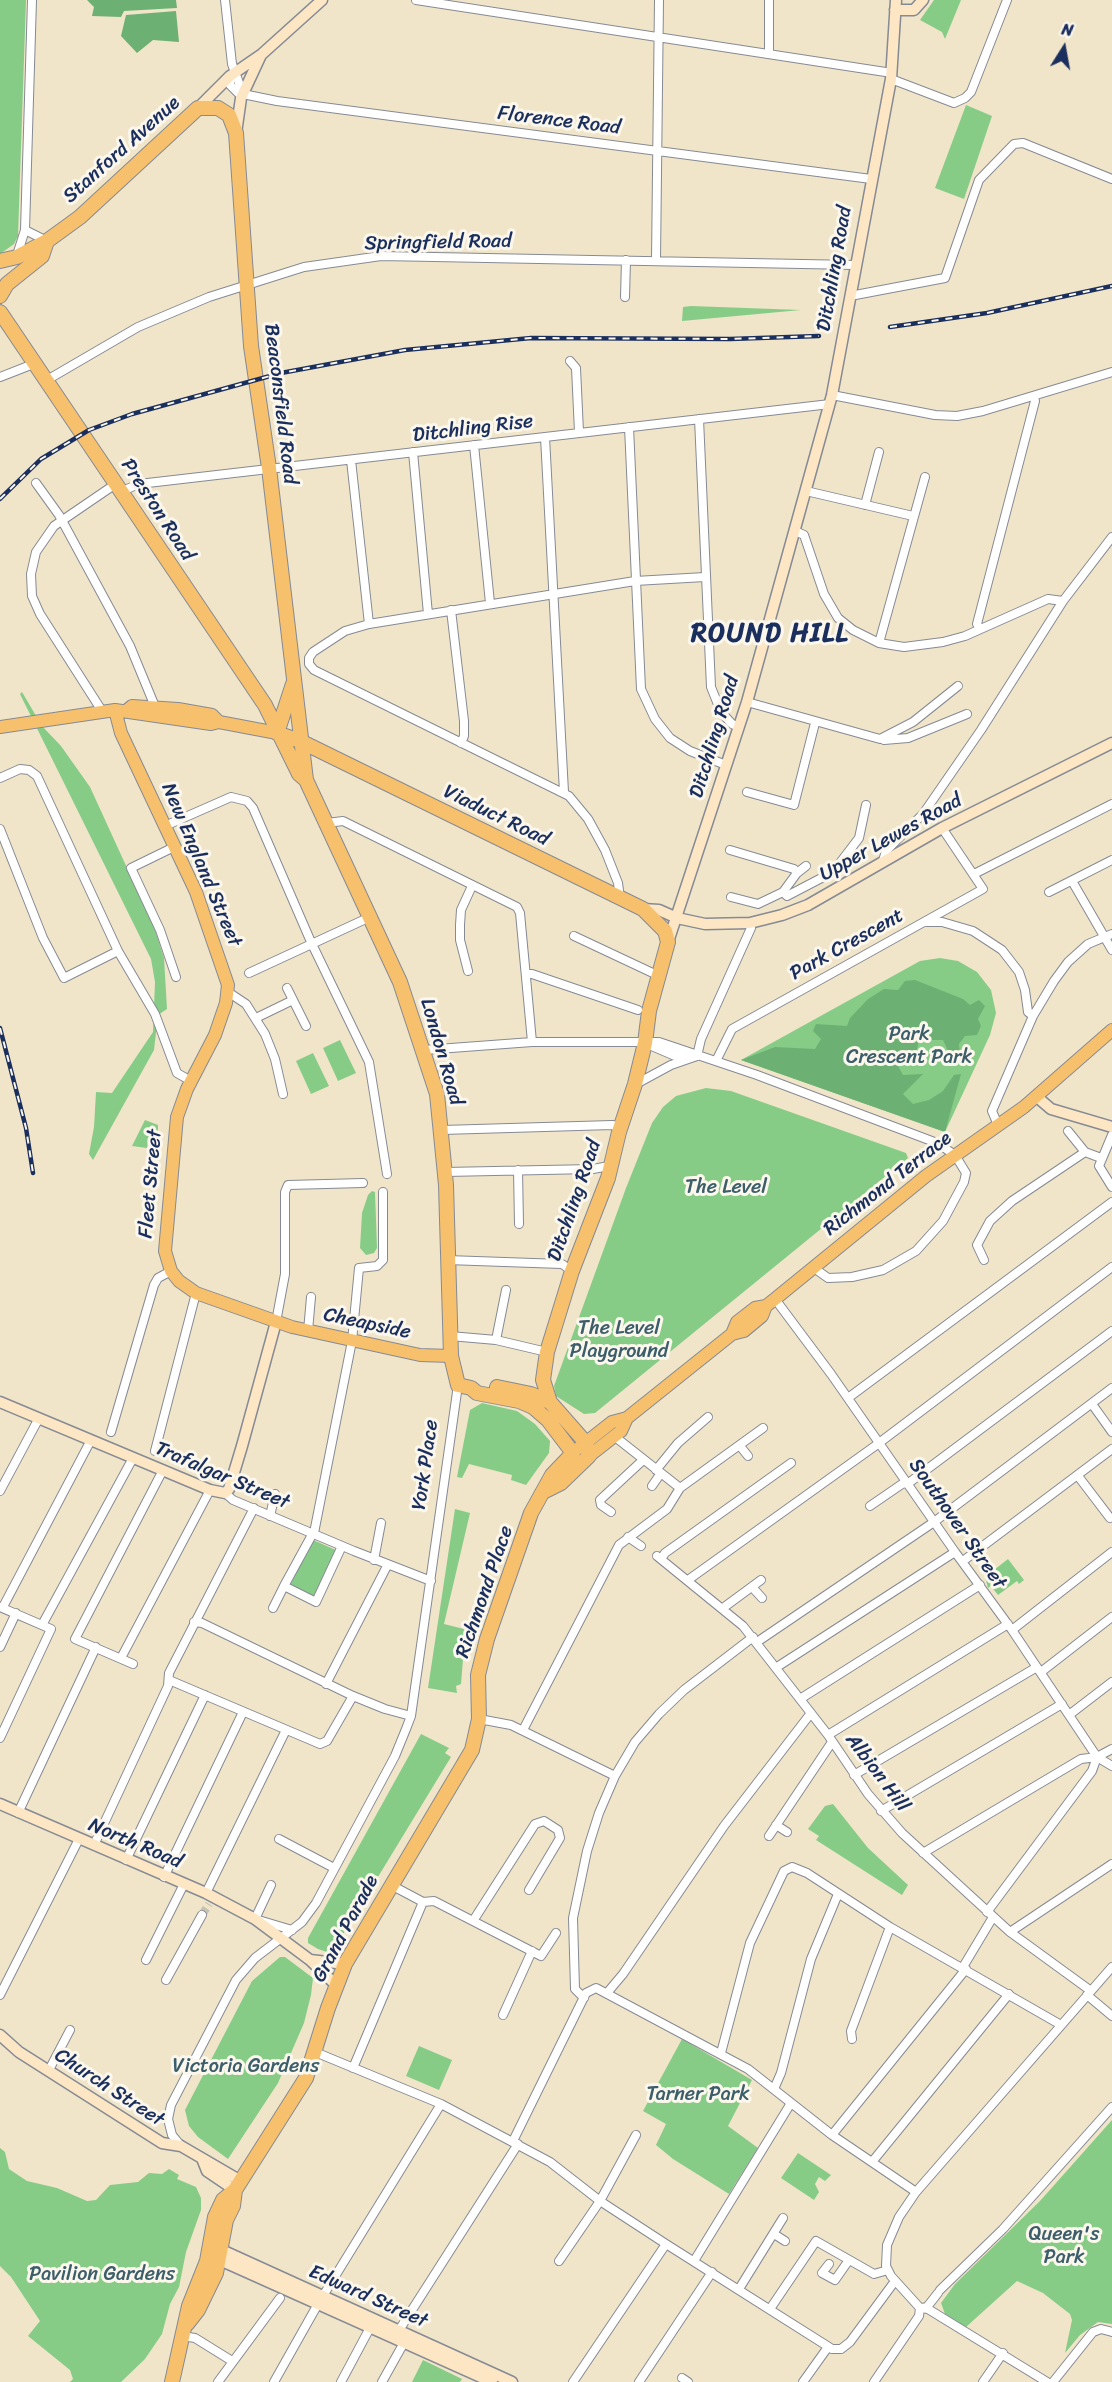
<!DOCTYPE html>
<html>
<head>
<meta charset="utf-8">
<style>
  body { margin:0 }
  #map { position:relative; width:1112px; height:2382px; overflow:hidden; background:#f0e5c9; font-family:Sriracha,sans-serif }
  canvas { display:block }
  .north { position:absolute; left:1034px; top:18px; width:60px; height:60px; -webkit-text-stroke:4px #fbf7ec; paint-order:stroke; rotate:11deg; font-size:16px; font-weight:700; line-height:24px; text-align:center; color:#1b2f5e }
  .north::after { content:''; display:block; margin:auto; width:21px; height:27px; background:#1b2f5e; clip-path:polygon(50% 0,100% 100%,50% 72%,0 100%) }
</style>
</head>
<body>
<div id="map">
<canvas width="1112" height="2382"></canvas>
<div class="north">N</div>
</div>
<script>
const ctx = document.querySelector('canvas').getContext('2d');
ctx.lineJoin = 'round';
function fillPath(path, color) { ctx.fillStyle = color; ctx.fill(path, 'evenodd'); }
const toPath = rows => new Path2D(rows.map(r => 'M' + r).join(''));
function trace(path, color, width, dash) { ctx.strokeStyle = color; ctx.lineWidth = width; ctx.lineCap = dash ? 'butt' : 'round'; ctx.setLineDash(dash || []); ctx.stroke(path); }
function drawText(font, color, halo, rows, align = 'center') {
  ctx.font = font + ' Sriracha,sans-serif'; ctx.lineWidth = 6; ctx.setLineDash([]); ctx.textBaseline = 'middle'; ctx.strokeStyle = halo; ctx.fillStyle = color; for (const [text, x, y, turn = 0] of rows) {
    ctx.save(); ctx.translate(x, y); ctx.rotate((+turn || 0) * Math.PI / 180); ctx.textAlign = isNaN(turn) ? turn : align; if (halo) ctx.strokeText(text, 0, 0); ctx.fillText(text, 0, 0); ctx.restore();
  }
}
fillPath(toPath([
  [0,0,26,0,18,236,14,244,0,254],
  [934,0,961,0,945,39,942,32,920,20],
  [966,105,992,116,964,199,935,188],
  [683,307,691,306,801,310,682,321],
  [22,692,42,726,61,746,90,787,154,927,164,958,167,1009,158,1015,154,1050,93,1160,89,1154,94,1127,96,1092,112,1093,153,1032,155,982,151,959,20,694],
  [940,958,958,961,977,972,991,990,996,1013,990,1035,945,1132,741,1060,920,961],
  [340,1040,356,1073,338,1081,323,1048],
  [313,1053,329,1086,311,1094,296,1061],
  [706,1088,731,1091,906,1153,908,1158,595,1413,584,1414,556,1396,554,1386,626,1188,652,1123,663,1107,676,1096],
  [145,1120,158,1125,158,1142,148,1140,147,1148,132,1146],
  [372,1191,375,1192,377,1248,374,1253,366,1255,360,1248,362,1213,368,1195],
  [482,1403,517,1411,535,1424,550,1441,549,1453,526,1485,511,1480,512,1475,469,1464,462,1478,457,1477,470,1410],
  [455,1509,470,1513,444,1624,472,1631,463,1659,461,1684,456,1686,457,1693,428,1688],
  [313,1540,338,1551,315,1598,290,1585],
  [1008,1559,1024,1580,1019,1584,1017,1581,998,1595,991,1586,988,1588,985,1577],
  [421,1734,449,1748,445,1753,451,1757,342,1936,327,1952,318,1949,308,1943,308,1938],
  [833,1804,868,1848,908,1885,902,1895,816,1840,819,1836,808,1829,825,1806],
  [280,1957,285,1957,313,1978,311,1995,304,2023,278,2083,228,2159,198,2137,189,2126,185,2110,252,1981],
  [682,2039,752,2080,728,2126,758,2148,729,2194,673,2159,656,2145,666,2124,643,2111],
  [419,2046,452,2060,439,2090,406,2076],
  [1112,2120,1112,2324,1098,2322,1080,2335,1065,2353,1072,2320,1070,2314,1043,2293,1017,2281,966,2327,945,2314,941,2303,955,2284,1040,2201],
  [0,2148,5,2152,9,2169,27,2181,57,2188,87,2201,96,2200,110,2185,138,2182,149,2173,162,2174,169,2169,179,2175,177,2179,196,2187,201,2198,201,2210,186,2252,179,2287,170,2304,162,2334,145,2359,121,2382,70,2382,73,2379,70,2370,28,2336,40,2321,11,2277,0,2266],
  [798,2153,831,2175,825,2181,819,2177,815,2184,819,2192,814,2200,781,2178],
  [423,2360,462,2379,460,2382,412,2382]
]), '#87cc86');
fillPath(toPath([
  [87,0,176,0,177,8,124,11,121,17,92,16,94,7],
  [176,11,179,42,153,40,137,53,121,36,126,15],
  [915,980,963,999,970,1005,979,1000,985,1006,978,1019,981,1026,977,1035,965,1036,959,1044,960,1056,950,1055,943,1040,919,1040,915,1059,898,1066,903,1075,923,1074,903,1094,913,1104,929,1100,943,1091,954,1075,961,1074,945,1132,741,1060,775,1047,815,1049,821,1039,813,1031,816,1024,847,1026,850,1018,868,999,884,989,898,990,905,981]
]), '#6db073');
trace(toPath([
  [202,1915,209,1904]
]), '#c5c1b4', 8, [8, 4]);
const street = toPath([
  [225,0,232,64,243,94],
  [416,0,892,73],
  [769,54,769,0],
  [230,76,230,85,238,93,277,101,871,179],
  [891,79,954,103,965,98,971,92,1007,0],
  [25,230,45,240],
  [17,255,25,230,32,0],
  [656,260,659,0],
  [850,296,945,278,979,180,1014,144,1023,143,1112,179],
  [625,297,626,260],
  [570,361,576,368,579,432],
  [0,377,36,363],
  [47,380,138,327,209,297,304,267,381,256,855,265],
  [832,395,935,415,957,416,983,411,1112,372],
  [699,419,711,687,721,712,732,724,739,727],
  [629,427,641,689,655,719,670,738,690,751,726,765],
  [545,437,564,792],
  [474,445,490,603],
  [413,452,428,614],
  [351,460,369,624],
  [36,483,59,515,130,646,156,709],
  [122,491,139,484,830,404],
  [806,491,913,516],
  [865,505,879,452],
  [795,531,804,535,824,594,838,618,853,630,879,643,904,647,943,642,965,636,1048,599,1063,601],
  [451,610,464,721,464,736,461,743],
  [980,629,977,624,1035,401,1034,397],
  [879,643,925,477],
  [747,702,880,739,913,722,958,686],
  [102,711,40,614,32,596,31,574,36,552,54,526,117,483],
  [884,740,908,738,967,714],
  [0,778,20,769,29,770,37,776,118,951,155,1014,177,1073,191,1081],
  [747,792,794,805,815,723],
  [327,823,343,821,517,907,520,913,532,1042],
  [165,826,231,797,247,801,253,808,311,942,369,1062,387,1174],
  [0,829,43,938,64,978,118,951],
  [174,847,131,868,160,930,176,977],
  [730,850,794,869,797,873,783,892,758,904,731,897],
  [883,861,886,851,923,814,981,730,1063,601,1112,537],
  [797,873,806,866],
  [974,874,1112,804],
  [1072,881,1112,950],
  [783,892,787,896,833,872,859,838,866,805],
  [1049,892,1112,860],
  [620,898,618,883,605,850,588,819,569,796,314,670,309,664,309,658,313,652,345,631,369,624,635,581,705,577],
  [927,922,942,922,973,931,1002,950,1019,972,1025,990,1028,1012,1033,1016],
  [574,936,657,975],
  [468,971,460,940,460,925,461,910,472,886],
  [249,973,370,917],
  [526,974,532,974,638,1010],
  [287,988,306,1026],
  [228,992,246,1004,265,1034,275,1059,283,1094],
  [256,1018,293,1000],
  [647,1044,675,1056,689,1055],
  [424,1050,532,1042,659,1042,757,1075,937,1143,955,1155,966,1173,964,1182,943,1221,916,1251,883,1270,852,1277,828,1278,814,1268],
  [697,1056,701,1039,751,928,750,923],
  [716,1061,732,1029,983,889,942,828],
  [636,1084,671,1065,697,1056],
  [998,1125,992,1111,1033,1016,1054,981,1068,962,1088,944,1112,934],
  [442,1130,612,1125,621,1127],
  [1068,1131,1085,1152,1101,1158],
  [1112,1135,1099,1166,1112,1187],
  [518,1170,519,1224],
  [445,1172,593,1169,609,1166],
  [447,1260,562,1264,572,1271],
  [984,1260,977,1245,990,1221,1012,1201,1085,1152],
  [775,1299,831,1374,955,1552,1012,1630,1097,1757,1112,1766],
  [276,1322,285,1274,285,1192,288,1185,363,1183],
  [308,1331,311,1297],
  [450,1336,496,1340,547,1352],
  [496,1340,506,1290],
  [848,1398,1112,1202],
  [1092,1404,1112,1432],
  [111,1432,154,1285,158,1278,171,1271],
  [614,1436,680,1488],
  [740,1446,748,1456],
  [155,1451,196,1293],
  [656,1470,678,1443,708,1417],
  [1078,1476,1110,1518],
  [652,1486,661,1473],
  [0,1491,39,1418],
  [225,1493,233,1500,354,1551,431,1581],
  [870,1506,902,1484,910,1482,1112,1331],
  [611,1512,601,1505,600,1500,642,1461],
  [270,1516,275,1494],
  [313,1533,284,1586,316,1602,342,1546],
  [314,1533,352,1341,359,1268,377,1266,383,1260,383,1192],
  [628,1537,641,1546],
  [657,1556,743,1626,828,1735,868,1794,902,1833,1010,1932,1091,1991],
  [661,1559,665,1553,791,1463],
  [374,1560,381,1523],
  [963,1561,1112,1449],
  [688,1580,875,1446,1112,1267],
  [752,1587,762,1598],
  [0,1607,51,1629,0,1738],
  [3,1607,91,1440],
  [273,1608,284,1586],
  [723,1608,761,1580],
  [194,1622,202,1623,353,1696,385,1709,411,1716],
  [42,1625,133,1458],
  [1012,1630,1112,1552],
  [757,1642,934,1522,1112,1388],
  [0,1647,16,1613],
  [121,1658,210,1490],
  [133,1664,75,1639,163,1470],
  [777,1667,955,1552],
  [1041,1672,1112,1617],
  [169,1680,320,1744,327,1741,353,1696],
  [326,1684,387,1566],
  [800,1699,980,1585],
  [1069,1715,1112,1682],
  [479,1719,511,1725,615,1776],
  [523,1730,619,1545,667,1509,680,1488,763,1428],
  [828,1735,1008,1624],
  [854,1775,1037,1667],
  [881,1811,1062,1704],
  [18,1813,96,1647],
  [776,1825,787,1832],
  [769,1836,832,1742],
  [279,1839,334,1868],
  [94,1845,168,1686,169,1673,254,1508],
  [923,1853,1081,1759,1097,1757,1112,1749],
  [126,1860,205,1695],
  [164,1877,243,1712],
  [271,1885,255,1919,292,1930],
  [391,1885,423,1902,434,1901,541,1956,556,1933],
  [206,1893,286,1730],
  [987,1912,1092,1771,1097,1757],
  [473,1921,535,1824,544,1821,558,1830,560,1838,529,1890],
  [1010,1932,1112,1864],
  [146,1960,184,1884],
  [963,1967,993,1917],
  [166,1980,202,1915],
  [607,1993,623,1974,724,1826,811,1713],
  [0,1995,79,1839],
  [1087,1995,1112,2016],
  [584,1998,575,1989,573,1918,587,1851,599,1813,615,1776,635,1742,659,1714,684,1690,753,1637],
  [503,2015,532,1951],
  [852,2039,851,2031,890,1927],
  [315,2052,441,2104,550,2162,600,2201,666,2244,832,2349,841,2349,850,2342,895,2281],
  [721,2053,750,1943,784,1871,792,1867,807,1873,890,1927,1061,2025],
  [353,2068,423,1902],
  [49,2070,70,2030],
  [774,2089,781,2073,811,1959,838,1894],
  [832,2135,966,1969],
  [513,2141,586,1993,596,1988,748,2069,832,2135,916,2192],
  [181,2146,172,2135,168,2119,171,2105,236,1980,255,1958,302,1922,316,1903,395,1756,406,1729,411,1716,458,1385],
  [872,2162,1009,1994],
  [774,2234,785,2241],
  [559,2261,600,2201,636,2135],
  [694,2261,791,2103],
  [829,2264,822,2273,835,2280,849,2260],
  [739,2289,783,2218],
  [940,2290,1003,2229,1112,2107],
  [920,2308,891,2276,886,2266,887,2245,899,2217,916,2192,1112,1967],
  [920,2308,928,2309,1047,2382],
  [922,2308,927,2307,938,2293],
  [770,2309,816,2241,874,2274,888,2270],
  [396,2335,518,2144],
  [182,2336,195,2338,232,2361],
  [682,2378,688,2382],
  [218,2382,280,2298],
  [274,2382,318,2304,441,2104],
  [341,2382,372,2324],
  [382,2382,406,2339],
  [573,2382,666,2244],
  [639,2382,712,2272],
  [803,2382,828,2347],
  [874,2382,919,2316,920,2308],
  [983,2382,1003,2353],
  [1053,2382,1093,2332,1101,2329,1112,2332]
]);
const secondary = toPath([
  [895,10,914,10,923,0],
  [198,108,230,76,262,54,322,0],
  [236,133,241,98,261,55],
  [643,909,659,910,677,918,705,924,750,923,782,915,808,905,942,828,1112,743],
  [668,942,747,702,832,395,891,79,896,0],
  [1037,1097,1051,1109,1112,1127],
  [0,1402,210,1490,225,1493,229,1489,242,1446,276,1322],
  [0,1804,206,1893,255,1919,310,1960,336,1985],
  [310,1960,345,1964],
  [0,2035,19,2052,162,2143,181,2146,241,2181],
  [203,2161,207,2171,235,2190],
  [215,2247,512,2382],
  [213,2257,492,2382]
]);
const primary = toPath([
  [115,710,121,733,196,892,228,985,226,1003,215,1035,187,1089,177,1117,165,1251,171,1271,179,1281,196,1293,292,1327,420,1355,451,1356],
  [126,711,132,706,178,709,212,715,219,722,277,733],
  [0,727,115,710,211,724,219,722],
  [732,1334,737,1322,755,1308,766,1306],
  [579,1448,612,1422,627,1418,732,1334,744,1331,762,1316,766,1306,775,1299,926,1176,1024,1107,1112,1030],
  [589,1456,621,1431,627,1418]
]);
const highway = toPath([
  [0,261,17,257,47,241,80,217,198,108,218,108,229,115,236,133,251,346,269,468,306,780,400,982,437,1094,446,1185,451,1356,458,1385,471,1388,477,1393,519,1401,533,1407,548,1420,573,1453,552,1475,531,1513,487,1639,478,1675,479,1719,472,1750,345,1964,328,2008,306,2078,235,2190,233,2206,226,2220,216,2273,198,2310,187,2324],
  [0,296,7,284,42,256,47,241],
  [0,312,265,705,299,774,306,780],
  [277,733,300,741,643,909,665,931,668,942,649,1011,645,1043,635,1084,619,1132,608,1178,572,1271,547,1352,543,1380,550,1402],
  [277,733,293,684],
  [497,1387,531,1394,550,1402,586,1443,589,1456,561,1483,545,1491],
  [172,2382,189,2306,207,2261,215,2217,223,2200,235,2190]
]);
trace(street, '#868a94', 10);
trace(secondary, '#868a94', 13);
trace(primary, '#868a94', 14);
trace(highway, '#868a94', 16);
trace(street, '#fff', 8);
trace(secondary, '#fce6c4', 10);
trace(primary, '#f7c06c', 12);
trace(highway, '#f7c06c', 14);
const rail = toPath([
  [890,327,987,313,1112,286],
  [0,499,41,459,89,430,132,414,281,373,405,350,531,338,730,339,819,336],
  [0,1028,26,1128,33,1173]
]);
trace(rail, '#1b2f5e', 4.5);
trace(rail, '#fbf7ec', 2, [7]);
drawText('20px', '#1b2f5e', '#fbf7ec', [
  ["Florence Road",559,121,7],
  ["Stanford Avenue",122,150,-42],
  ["Springfield Road",438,243,-1],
  ["Ditchling Road",835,269,-80],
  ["Beaconsfield Road",280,404,83],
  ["Ditchling Rise",473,429,-7],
  ["Preston Road",157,510,57],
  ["Ditchling Road",715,737,-73],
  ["Viaduct Road",496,816,26],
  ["Upper Lewes Road",891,838,-29],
  ["New England Street",201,865,67],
  ["Park Crescent",847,945,-29],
  ["London Road",441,1052,74],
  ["Fleet Street",151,1184,-85],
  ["Richmond Terrace",888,1184,-38],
  ["Ditchling Road",575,1201,-71],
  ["Cheapside",367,1324,12],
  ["York Place",426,1465,-82],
  ["Trafalgar Street",222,1476,23],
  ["Southover Street",957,1524,55],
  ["Richmond Place",485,1592,-71],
  ["Albion Hill",877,1773,53],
  ["North Road",135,1844,23],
  ["Grand Parade",346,1929,-62],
  ["Church Street",109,2088,33],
  ["Edward Street",368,2297,24]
]);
drawText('20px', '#3b5e6a', '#fbf7ec', [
  ["Park",909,1035],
  ["Crescent Park",909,1058],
  ["The Level",726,1188],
  ["The Level",619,1329],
  ["Playground",619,1352],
  ["Victoria Gardens",246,2067],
  ["Tarner Park",698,2095],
  ["Queen's",1064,2235],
  ["Park",1064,2258],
  ["Pavilion Gardens",102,2275]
]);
ctx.letterSpacing = '1.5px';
drawText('bold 26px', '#1b2f5e', '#fbf7ec', [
  ["ROUND HILL",770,634]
]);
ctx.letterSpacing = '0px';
</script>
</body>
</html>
